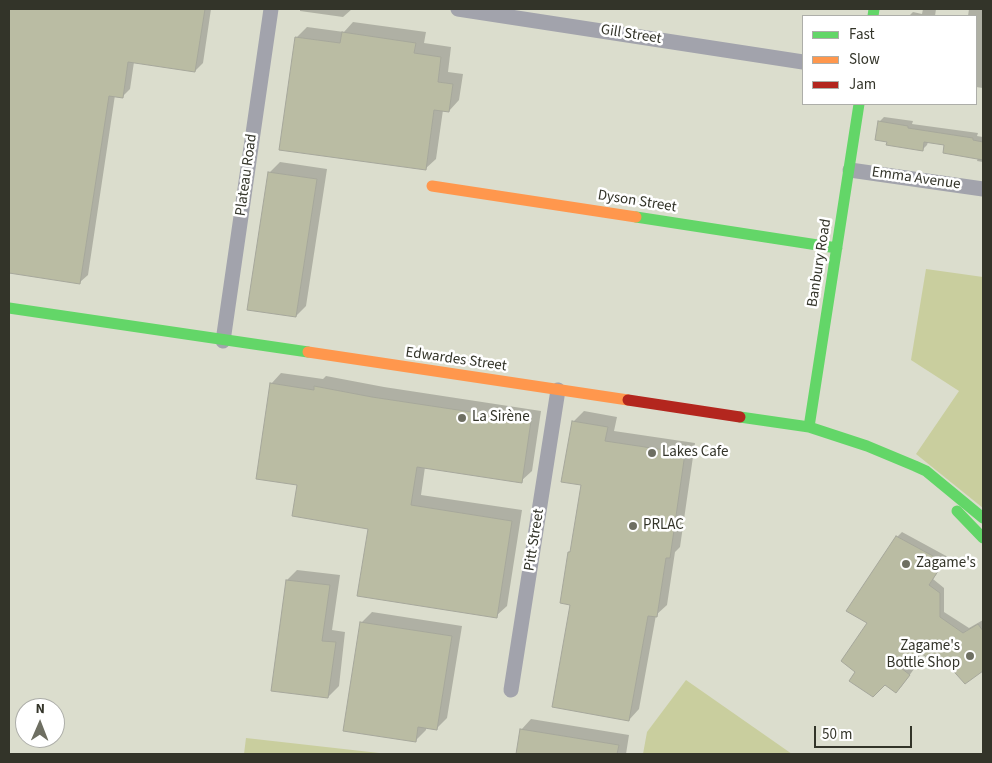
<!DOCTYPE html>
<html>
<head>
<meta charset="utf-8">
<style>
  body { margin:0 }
  #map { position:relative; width:992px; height:763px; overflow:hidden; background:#dbddcd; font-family:"Source Sans 3",sans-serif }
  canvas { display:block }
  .frame { position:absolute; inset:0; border:10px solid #333429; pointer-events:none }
  .legend { position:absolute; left:802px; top:15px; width:175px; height:90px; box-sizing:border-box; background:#fff; border:1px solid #adaea9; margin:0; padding:6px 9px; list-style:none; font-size:15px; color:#333429 }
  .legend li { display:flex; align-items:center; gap:10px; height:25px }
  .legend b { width:25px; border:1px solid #adaea9 }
  .north { position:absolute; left:15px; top:698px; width:50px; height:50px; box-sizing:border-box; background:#fff; border:1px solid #adaea9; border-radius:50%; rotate:1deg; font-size:14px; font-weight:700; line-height:20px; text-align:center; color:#333429 }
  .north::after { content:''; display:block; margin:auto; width:18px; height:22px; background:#6e6f62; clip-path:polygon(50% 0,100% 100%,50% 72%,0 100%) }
  .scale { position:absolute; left:814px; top:726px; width:98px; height:22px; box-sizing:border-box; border:2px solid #333429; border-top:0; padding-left:6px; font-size:15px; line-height:18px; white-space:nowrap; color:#333429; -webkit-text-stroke:4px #fff; paint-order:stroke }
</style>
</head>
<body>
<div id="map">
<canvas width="992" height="763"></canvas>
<div class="frame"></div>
<ul class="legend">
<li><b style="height:6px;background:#63d668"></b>Fast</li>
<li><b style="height:6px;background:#ff974d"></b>Slow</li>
<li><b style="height:6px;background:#b3261e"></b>Jam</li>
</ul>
<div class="north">N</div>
<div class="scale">50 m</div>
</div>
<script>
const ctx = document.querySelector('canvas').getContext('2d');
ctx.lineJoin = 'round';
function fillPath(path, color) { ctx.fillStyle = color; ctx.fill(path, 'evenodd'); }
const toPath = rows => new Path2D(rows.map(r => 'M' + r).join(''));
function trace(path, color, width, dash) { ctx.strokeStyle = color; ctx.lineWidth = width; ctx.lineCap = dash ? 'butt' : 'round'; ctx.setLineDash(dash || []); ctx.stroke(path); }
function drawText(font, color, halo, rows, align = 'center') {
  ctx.font = font + ' "Source Sans 3",sans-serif'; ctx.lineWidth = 5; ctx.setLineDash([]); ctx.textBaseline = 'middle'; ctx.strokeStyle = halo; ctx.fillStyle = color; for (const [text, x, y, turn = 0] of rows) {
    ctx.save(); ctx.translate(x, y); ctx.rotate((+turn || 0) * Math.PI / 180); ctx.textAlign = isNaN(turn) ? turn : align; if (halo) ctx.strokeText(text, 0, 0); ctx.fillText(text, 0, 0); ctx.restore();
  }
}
fillPath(toPath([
  [926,269,983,277,983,508,916,454,959,391,911,360],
  [686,680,792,754,643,754,647,732],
  [246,738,388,754,244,754]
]), '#c9ce9e');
fillPath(toPath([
  [9,9,211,9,203,63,195,71,134,62,130,89,122,97,115,95,88,275,80,282,11,272,9,276],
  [300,9,352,9,343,17,300,11],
  [923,9,936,9,935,16,909,16,913,12,922,14],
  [969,9,983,9,983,97,982,96,983,88,976,87,976,16,968,16],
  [353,22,426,32,424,43,451,47,448,72,463,74,459,100,449,111,443,110,436,159,425,169,296,38,307,27,344,32],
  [884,117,913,121,912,124,978,133,977,136,983,137,983,162,977,161,978,158,945,144,928,142,927,145,922,150,879,122],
  [280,162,327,169,306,306,296,316,270,172],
  [281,373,323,379,326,376,384,387,541,411,532,471,521,481,425,467,421,495,522,510,507,606,496,616,369,528,299,484,271,384],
  [584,411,617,417,614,431,695,443,680,547,675,552,667,605,656,615,639,709,629,720,572,604,569,552,572,550,583,484,563,481,574,421],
  [902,532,948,557,933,579,944,588,944,612,969,628,983,620,983,670,965,683,940,655,922,652,906,663,914,669,901,687,857,671,869,623,897,537],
  [297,570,340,575,332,630,345,632,339,686,328,697,287,580],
  [372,612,462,626,447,718,437,728,426,727,426,730,415,741,361,623],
  [531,719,629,735,626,754,517,753,521,730]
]), '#0003');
const building = toPath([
  [9,9,205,9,195,72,128,62,123,98,109,96,80,284,9,273,9,9],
  [342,32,416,43,414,53,441,57,438,82,453,84,449,112,434,110,426,170,279,150,295,37,340,43,342,32],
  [878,121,908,126,908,128,973,138,973,140,983,142,983,160,943,153,944,145,924,142,923,151,886,145,887,142,875,140,878,121],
  [268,172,317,179,296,317,247,310,268,172],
  [270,383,314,390,314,386,372,397,531,421,522,483,417,467,411,505,512,521,497,618,357,596,368,529,292,516,297,485,256,479,270,383],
  [572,421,608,427,605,441,685,453,670,558,666,558,657,617,648,616,629,721,552,707,570,605,560,603,568,552,570,552,581,485,561,482,572,421],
  [896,536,944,562,929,585,940,593,940,617,963,633,978,624,983,631,983,671,965,684,940,656,934,662,922,654,901,668,910,675,896,693,885,685,873,697,849,681,855,672,841,661,867,623,846,611,896,536],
  [286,580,330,585,322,641,336,642,328,698,271,691,286,580],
  [360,622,452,636,437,730,418,727,416,742,343,731,360,622],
  [520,729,619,745,617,754,516,754,520,729]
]);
fillPath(building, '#babca3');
trace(building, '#a6a79b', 1);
trace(toPath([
  [458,9,803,62],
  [850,170,983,189],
  [223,341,271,9],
  [511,690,558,390]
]), '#a2a3ac', 15);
trace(toPath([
  [873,16,874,9],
  [636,217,837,248],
  [9,308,308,352],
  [740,417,809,427,867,446,915,466,926,471,983,518],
  [809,427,859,104],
  [957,511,983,538]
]), '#63d668', 11);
trace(toPath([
  [432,186,636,217],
  [308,352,628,400]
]), '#ff974d', 11);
trace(toPath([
  [628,400,740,417]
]), '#b3261e', 11);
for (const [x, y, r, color] of [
  [462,418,5,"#6e6f62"],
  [652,453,5,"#6e6f62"],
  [633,526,5,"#6e6f62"],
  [906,564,5,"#6e6f62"],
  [970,656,5,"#6e6f62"]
]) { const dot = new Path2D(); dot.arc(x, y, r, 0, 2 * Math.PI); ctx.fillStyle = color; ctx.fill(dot); trace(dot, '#fff', 2); }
drawText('15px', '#333429', '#fff', [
  ["Gill Street",631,35,9],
  ["Plateau Road",247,175,-82],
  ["Emma Avenue",916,179,8],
  ["Dyson Street",637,202,9],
  ["Banbury Road",820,263,-81],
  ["Edwardes Street",456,360,8],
  ["Pitt Street",535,540,-81]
]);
drawText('15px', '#333429', '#fff', [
  ["La Sirène",472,418],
  ["Lakes Cafe",662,453],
  ["PRLAC",643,526],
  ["Zagame's",916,564],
  ["Zagame's",960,647,"right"],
  ["Bottle Shop",960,664,"right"]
], 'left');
</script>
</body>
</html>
